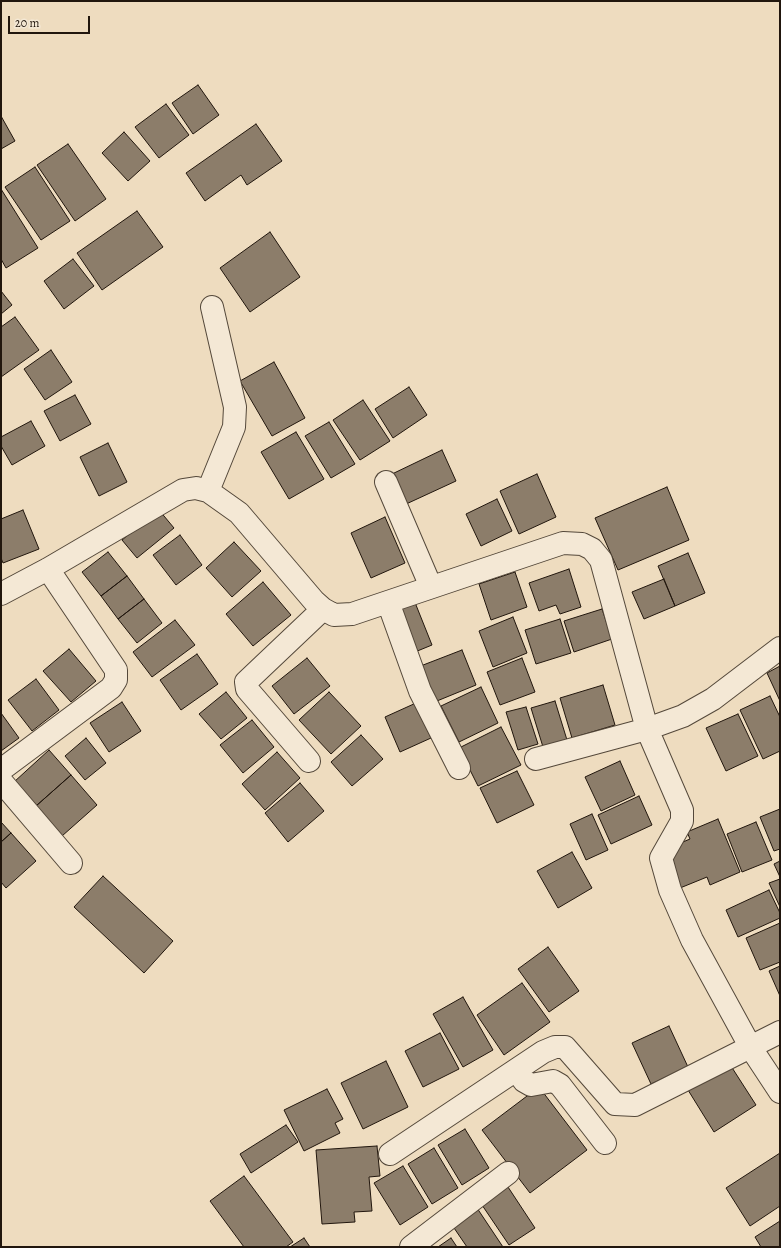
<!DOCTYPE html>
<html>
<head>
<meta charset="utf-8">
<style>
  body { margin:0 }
  #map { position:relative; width:781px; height:1248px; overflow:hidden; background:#eedcbf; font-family:Alegreya,serif }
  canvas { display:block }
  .frame { position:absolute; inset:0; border:2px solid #21160d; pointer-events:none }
  .scale { position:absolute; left:8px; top:16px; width:82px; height:18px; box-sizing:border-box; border:2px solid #21160d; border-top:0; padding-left:5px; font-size:12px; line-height:14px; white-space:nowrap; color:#21160d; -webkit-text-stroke:3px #f4e8d5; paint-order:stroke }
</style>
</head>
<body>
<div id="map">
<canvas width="781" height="1248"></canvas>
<div class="frame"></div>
<div class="scale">20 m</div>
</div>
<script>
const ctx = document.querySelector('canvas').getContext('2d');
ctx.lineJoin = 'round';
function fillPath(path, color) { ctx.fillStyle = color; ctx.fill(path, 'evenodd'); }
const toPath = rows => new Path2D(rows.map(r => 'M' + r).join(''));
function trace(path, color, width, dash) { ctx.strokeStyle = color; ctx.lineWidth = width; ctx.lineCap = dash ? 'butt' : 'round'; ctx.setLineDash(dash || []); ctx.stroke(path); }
const building = toPath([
  [198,85,219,115,193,134,172,103,198,85],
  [166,104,189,135,159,158,135,127,166,104],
  [1,116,15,141,1,149,1,116],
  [256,124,282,161,247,185,241,175,205,201,186,173,256,124],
  [124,132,150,161,128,181,102,153,124,132],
  [68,144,106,199,75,221,37,165,68,144],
  [35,167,70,221,41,240,5,187,35,167],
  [1,189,38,248,6,268,1,259,1,189],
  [137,211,163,247,102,290,77,253,137,211],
  [270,232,300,277,250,312,220,268,270,232],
  [73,259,94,286,64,309,44,281,73,259],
  [1,291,12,305,1,314,1,291],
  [15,317,39,350,1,377,1,327,15,317],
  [51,350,72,382,45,400,24,369,51,350],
  [274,362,305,418,272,436,240,381,274,362],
  [409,387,427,415,393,438,375,409,409,387],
  [75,395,91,424,60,441,44,411,75,395],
  [363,400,390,441,360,460,333,420,363,400],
  [31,421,45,446,12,465,1,446,1,437,31,421],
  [329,422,355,464,331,478,305,436,329,422],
  [296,432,324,479,289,499,261,452,296,432],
  [108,443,127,482,99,496,80,457,108,443],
  [442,450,456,481,404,505,390,475,442,450],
  [537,474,556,517,519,534,500,491,537,474],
  [667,487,689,540,618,570,595,518,667,487],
  [497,499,512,531,481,546,466,514,497,499],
  [23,510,39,549,3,563,1,558,1,519,23,510],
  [159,510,174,528,137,558,122,540,159,510],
  [385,517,405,563,371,578,351,533,385,517],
  [180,535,202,565,176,585,153,555,180,535],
  [234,542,261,571,232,597,206,568,234,542],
  [108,552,127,576,101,596,82,572,108,552],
  [688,553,705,593,675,606,658,566,688,553],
  [569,569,581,607,560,614,556,605,539,611,529,583,569,569],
  [515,572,527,607,491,620,479,584,515,572],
  [127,576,144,599,118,619,101,596,127,576],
  [664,579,675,606,644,619,632,592,664,579],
  [263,582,291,615,253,646,226,614,263,582],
  [144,599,162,623,137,643,118,619,144,599],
  [414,600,432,645,410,654,392,609,414,600],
  [602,609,612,639,574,652,564,621,602,609],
  [513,617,527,653,493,667,479,631,513,617],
  [560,619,571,653,536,664,525,630,560,619],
  [175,620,195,645,152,677,133,652,175,620],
  [69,649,96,681,71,702,43,671,69,649],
  [462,650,476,685,432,703,418,667,462,650],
  [197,654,218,684,181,710,160,680,197,654],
  [307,658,330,686,294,714,272,686,307,658],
  [522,658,535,692,500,705,487,672,522,658],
  [780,666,780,701,767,673,780,666],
  [36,679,59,710,32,731,8,700,36,679],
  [603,685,615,725,572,738,560,698,603,685],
  [481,687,498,723,459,742,441,706,481,687],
  [226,692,247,718,221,739,199,714,226,692],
  [329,692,361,726,331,754,299,720,329,692],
  [770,696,780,717,780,751,763,759,740,710,770,696],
  [555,701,567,740,543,747,531,708,555,701],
  [122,702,141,731,109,752,90,723,122,702],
  [416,703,431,738,400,752,385,717,416,703],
  [526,707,538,744,518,750,506,712,526,707],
  [1,713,19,738,1,751,1,713],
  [738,714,758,756,726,771,706,728,738,714],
  [252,720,274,747,243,773,220,745,252,720],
  [501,727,521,765,478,786,459,748,501,727],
  [361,735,383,759,352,786,331,762,361,735],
  [86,738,106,763,85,780,65,756,86,738],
  [49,750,71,775,36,806,14,782,49,750],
  [277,752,300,778,265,810,242,784,277,752],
  [620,761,635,795,601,811,585,777,620,761],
  [517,771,534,805,497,823,480,788,517,771],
  [71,775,97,805,62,836,36,806,71,775],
  [300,783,324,811,288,842,265,813,300,783],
  [639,796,652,825,611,844,598,815,639,796],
  [780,809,780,849,774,851,760,817,780,809],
  [592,814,608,850,586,860,570,824,592,814],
  [718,819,740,872,710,885,707,877,680,888,664,850,690,839,687,832,718,819],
  [1,822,11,833,1,842,1,822],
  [756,822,772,860,742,872,727,834,756,822],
  [11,833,36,861,6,888,1,882,1,842,11,833],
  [572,852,592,888,558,908,537,871,572,852],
  [780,861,780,877,774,864,780,861],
  [103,876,173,941,144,973,74,907,103,876],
  [780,879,780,907,769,883,780,879],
  [769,890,780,913,780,918,738,937,726,910,769,890],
  [780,923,780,962,760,970,746,938,780,923],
  [548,947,579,991,549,1012,518,969,548,947],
  [780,966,780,996,769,971,780,966],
  [522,983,550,1022,504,1055,477,1015,522,983],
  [463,997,493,1050,463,1067,433,1014,463,997],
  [669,1026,688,1067,651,1084,632,1043,669,1026],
  [440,1033,459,1069,423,1087,405,1051,440,1033],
  [386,1061,408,1107,363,1129,341,1083,386,1061],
  [729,1063,756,1105,714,1132,688,1090,729,1063],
  [539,1087,587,1150,530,1193,482,1130,539,1087],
  [327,1089,343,1119,335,1123,340,1133,304,1151,284,1110,327,1089],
  [286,1125,298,1142,251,1173,240,1154,286,1125],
  [465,1129,489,1168,462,1185,438,1145,465,1129],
  [377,1146,380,1176,369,1177,372,1211,354,1212,355,1222,322,1224,316,1150,377,1146],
  [434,1148,458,1188,432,1204,408,1164,434,1148],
  [780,1153,780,1206,750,1226,726,1188,780,1153],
  [403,1166,428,1207,400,1225,374,1183,403,1166],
  [244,1176,293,1242,286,1247,244,1247,210,1201,244,1176],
  [508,1187,535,1228,509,1245,482,1205,508,1187],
  [477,1208,503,1247,467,1247,452,1225,477,1208],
  [780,1221,780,1247,761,1247,755,1237,780,1221],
  [304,1238,310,1247,290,1247,304,1238],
  [451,1238,457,1247,438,1247,451,1238]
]);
fillPath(building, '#8c7d6a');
trace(building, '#21160d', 1);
const street = toPath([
  [386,482,431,587],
  [208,491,234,427,235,407,212,307],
  [1,594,48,569,183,490,196,488,208,491,239,513,314,601,323,609,334,615,352,614,563,543,582,544,592,549,601,560,647,729,536,759],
  [388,602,420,691,459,768],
  [780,648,713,699,683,716,647,729,682,810,682,821,661,858,670,890,692,940,751,1048,780,1092],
  [309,761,247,689,246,682,323,609],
  [1,770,111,688,116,680,116,670,48,569],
  [1,781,71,863],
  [517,1070,524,1081,531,1085,553,1081,560,1085,605,1143],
  [390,1154,543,1052,555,1047,565,1047,615,1104,635,1105,780,1032],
  [411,1247,508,1173]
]);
trace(street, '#54483a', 24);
trace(street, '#f4e8d5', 22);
</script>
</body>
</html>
